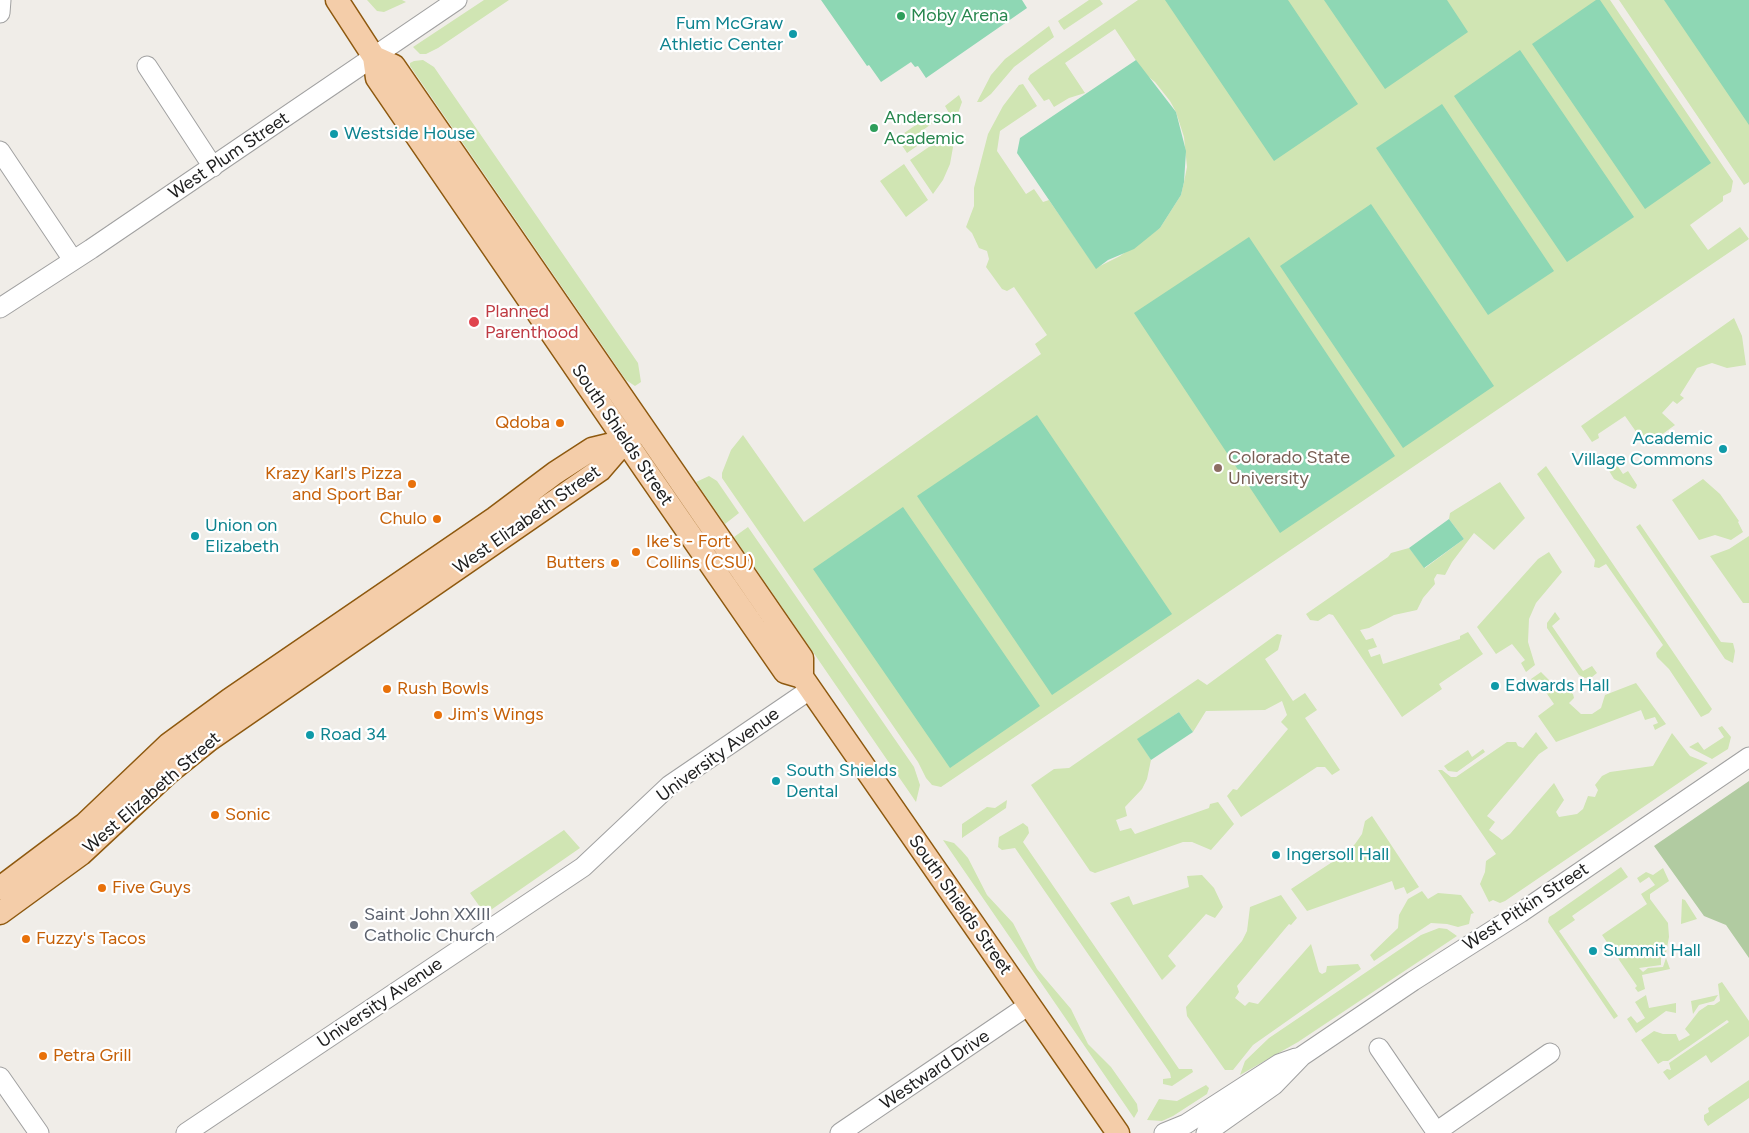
<!DOCTYPE html>
<html>
<head>
<meta charset="utf-8">
<style>
  body { margin:0 }
  canvas { display:block; background:#f0ede8 }
</style>
</head>
<body>
<canvas width="1749" height="1133"></canvas>
<script>
const ctx = document.querySelector('canvas').getContext('2d');
ctx.lineJoin = 'round';
function fillPath(path, color) { ctx.fillStyle = color; ctx.fill(path, 'evenodd'); }
const toPath = rows => new Path2D(rows.map(r => 'M' + r).join(''));
function trace(path, color, width, dash) { ctx.strokeStyle = color; ctx.lineWidth = width; ctx.lineCap = dash ? 'butt' : 'round'; ctx.setLineDash(dash || []); ctx.stroke(path); }
function drawText(font, color, halo, rows, align = 'center') {
  ctx.font = font + ' Figtree,sans-serif'; ctx.lineWidth = 4.5; ctx.setLineDash([]); ctx.textBaseline = 'middle'; ctx.strokeStyle = halo; ctx.fillStyle = color; for (const [text, x, y, turn = 0] of rows) {
    ctx.save(); ctx.translate(x, y); ctx.rotate((+turn || 0) * Math.PI / 180); ctx.textAlign = isNaN(turn) ? turn : align; if (halo) ctx.strokeText(text, 0, 0); ctx.fillText(text, 0, 0); ctx.restore();
  }
}
fillPath(toPath([
  [367,0,402,0,406,2,384,12,377,11],
  [484,0,509,0,438,48,426,54,420,54,413,47],
  [1089,0,1100,0,1103,4,1064,30,1061,26,1058,21],
  [1138,0,1610,0,1733,181,1731,192,1723,196,1723,201,1690,225,1708,250,1740,227,1749,239,941,787,932,785,926,778,918,762,722,478,722,473,731,450,743,435,804,522,1041,354,1035,344,1047,335,1014,287,1007,291,1002,289,986,267,989,259,987,251,979,248,972,233,966,227,974,206,974,188,988,134,1003,106,1019,85,1023,84,1037,106,1000,131,997,151,1026,194,1034,189,1043,202,1049,200,1096,268,1120,256,1160,228,1181,195,1184,182,1187,167,1184,137,1176,112,1170,101,1155,82,1145,74,1115,29,1065,63,1085,93,1069,98,1054,107,1049,99,1044,101,1028,79,1030,75,1041,67],
  [1619,0,1749,0,1749,182,1744,185],
  [1049,26,1054,37,1014,67,991,94,981,102,977,102,991,75,1005,59],
  [423,60,434,67,638,363,641,382,635,386,626,380,410,66,410,63,414,61],
  [959,95,962,102,957,116,953,120,945,106],
  [936,111,941,117,912,138,917,146,907,153,897,138],
  [952,131,955,136,950,164,943,180,933,194,910,160],
  [904,164,928,200,906,217,880,181],
  [1734,318,1742,336,1746,365,1727,368,1712,363,1697,368,1680,395,1684,398,1677,404,1673,401,1662,413,1675,425,1646,446,1625,416,1598,434,1599,438,1592,442,1581,426],
  [1608,455,1611,456,1623,474,1628,471,1637,485,1636,488,1634,489,1614,479,1603,461],
  [1546,466,1712,709,1709,713,1701,717,1669,669,1657,657,1656,653,1663,645,1606,564,1599,568,1594,567,1595,560,1537,474],
  [709,476,717,481,739,513,725,524,696,482],
  [1703,479,1720,494,1739,521,1738,522,1743,532,1731,540,1715,535,1699,540,1672,500],
  [1500,482,1525,518,1494,550,1474,533,1452,562,1445,575,1437,574,1434,579,1435,584,1423,598,1417,610,1394,615,1369,628,1360,630,1366,640,1373,638,1377,647,1368,650,1371,657,1380,654,1383,664,1460,639,1460,636,1468,632,1483,654,1439,684,1442,689,1402,717,1333,615,1329,614,1318,621,1310,620,1306,614,1388,557,1391,553,1409,548,1425,568,1464,539,1449,519,1450,513],
  [1640,524,1721,642,1733,643,1735,651,1733,663,1725,659,1636,527],
  [748,527,914,767,920,785,916,802,734,537],
  [1749,536,1749,603,1743,603,1710,556,1729,549],
  [1549,552,1562,572,1536,603,1529,619,1528,642,1535,665,1526,672,1521,663,1525,660,1512,644,1496,654,1477,627,1538,559],
  [1555,612,1560,619,1552,626,1583,671,1592,666,1597,673,1592,677,1585,678,1579,675,1547,628,1547,623],
  [1277,634,1282,635,1278,650,1265,659,1293,701,1305,693,1317,710,1305,718,1340,770,1332,775,1325,767,1317,767,1241,817,1227,796,1233,789,1237,790,1288,729,1281,722,1287,715,1282,701,1265,710,1206,711,1193,732,1179,712,1138,739,1151,760,1147,779,1142,789,1125,807,1127,816,1116,820,1120,831,1131,828,1135,834,1209,808,1210,804,1218,802,1234,824,1211,850,1192,842,1183,842,1095,873,1090,871,1031,785,1054,769,1069,768,1198,679,1207,685],
  [1541,672,1551,682,1573,694,1574,698,1569,703,1581,714,1592,714,1601,708,1605,695,1636,683,1666,724,1655,730,1653,725,1658,723,1655,717,1645,720,1641,710,1556,742,1538,716,1554,704,1541,685,1537,687,1531,679],
  [1722,726,1731,737,1728,749,1712,759,1689,747,1698,742,1704,750,1724,737,1718,728],
  [1536,732,1548,748,1539,754,1487,816,1495,822,1489,830,1502,840,1510,834,1554,783,1564,800,1556,812,1559,817,1577,814,1583,809,1588,796,1595,797,1598,790,1595,785,1602,776,1610,772,1653,766,1672,733,1690,756,1708,763,1505,901,1500,903,1493,900,1489,902,1480,884,1485,872,1486,861,1496,854,1438,770,1442,770,1451,777,1456,777,1507,742,1516,742,1518,746,1523,748],
  [1483,749,1485,752,1457,772,1448,771,1444,766,1468,750,1472,757],
  [1007,800,1006,808,962,838,962,824,987,807,995,808],
  [1372,816,1419,887,1407,894,1404,887,1395,890,1392,881,1307,911,1291,889,1346,853,1355,844,1362,834,1365,821],
  [1023,823,1028,827,1029,833,1023,842,1179,1069,1192,1069,1193,1072,1172,1086,1163,1084,1163,1079,1171,1078,1170,1073,1015,848,1002,850,998,847,999,837],
  [564,830,580,848,485,914,470,893],
  [943,840,954,843,961,850,968,858,987,895,1013,923,1037,969,1071,1009,1088,1044,1111,1067,1137,1104,1138,1111,1134,1118],
  [1621,867,1628,877,1572,916,1575,920,1559,931,1618,1016,1614,1019,1548,922,1549,917,1554,914],
  [1663,868,1669,881,1650,894,1650,899,1668,923,1669,937,1666,953,1661,958,1661,965,1639,968,1643,972,1648,968,1663,967,1666,958,1670,969,1642,975,1645,989,1638,992,1635,988,1637,986,1602,935,1647,904,1641,894,1655,885,1649,877,1640,883,1637,878,1646,872,1653,875],
  [1202,875,1214,888,1223,907,1215,918,1206,914,1168,956,1176,966,1162,980,1110,903,1129,896,1133,905,1189,887,1187,876],
  [1422,891,1428,899,1438,893,1461,895,1474,913,1471,914,1469,924,1458,927,1447,924,1431,923,1374,961,1370,955,1398,928,1399,915,1408,899],
  [1281,895,1297,918,1291,925,1289,924,1237,986,1239,992,1235,998,1245,1006,1249,1002,1258,1004,1311,944,1319,972,1322,974,1326,972,1327,966,1358,964,1361,969,1253,1045,1233,1070,1225,1070,1187,1016,1186,1007,1242,941,1247,931,1250,907],
  [1682,899,1685,900,1697,919,1681,924],
  [1439,928,1447,929,1457,936,1298,1042,1240,1075,1245,1061,1269,1038,1421,935],
  [1722,982,1749,1021,1749,1036,1711,1063,1706,1055,1669,1080,1663,1072,1667,1069,1671,1070,1669,1063,1729,1022,1727,1020,1668,1061,1663,1061,1658,1064,1641,1040,1654,1031,1663,1034,1676,1034,1679,1041,1690,1035,1685,1029,1699,1011,1708,1005,1714,1005,1720,1001,1718,984],
  [1646,995,1649,1008,1676,1003,1676,1013,1666,1011,1636,1033,1627,1019,1631,1016,1637,1023,1645,1018,1635,1002],
  [1718,995,1714,1001,1699,1005,1693,1014,1691,1001],
  [1749,1080,1749,1098,1708,1126,1704,1120,1704,1115,1709,1112,1708,1108],
  [1206,1085,1209,1088,1207,1094,1173,1116,1162,1121,1147,1120,1159,1099,1177,1101]
]), '#d0e5b3');
fillPath(toPath([
  [1749,781,1749,958,1726,925,1704,916,1654,846]
]), '#b1cba1');
fillPath(toPath([
  [821,0,1022,0,1027,8,926,78,918,66,915,67,911,62,881,82,869,65,867,66],
  [1165,0,1288,0,1358,104,1274,161],
  [1324,0,1447,0,1468,32,1385,89],
  [1596,0,1600,0,1711,163,1645,209,1532,44],
  [1664,0,1749,0,1749,125],
  [1520,50,1634,217,1567,262,1454,96],
  [1136,60,1176,112,1186,151,1184,182,1181,195,1160,228,1134,249,1108,260,1096,269,1017,153,1020,138],
  [1442,104,1554,271,1488,315,1376,148],
  [1371,204,1494,386,1403,448,1280,266],
  [1249,237,1395,456,1280,533,1134,313],
  [1037,415,1172,614,1052,695,917,496],
  [903,507,1040,706,950,768,813,569],
  [1449,519,1464,539,1424,568,1409,548],
  [1179,712,1193,732,1151,760,1137,739]
]), '#8ed7b4');
const minor = toPath([
  [0,13,1,0],
  [147,66,213,167],
  [0,151,73,260],
  [0,308,91,249,457,0],
  [1379,1048,1437,1133],
  [0,1077,39,1133],
  [1436,1132,1550,1053],
  [186,1133,583,867,670,785,811,689],
  [840,1133,1029,1005],
  [1164,1133,1186,1124,1279,1064,1296,1058],
  [1206,1133,1274,1085,1302,1056,1413,981,1520,913,1749,757]
]);
const major = toPath([
  [337,0,374,57,377,78,646,471,785,672,802,677],
  [374,57,394,66,802,658,802,677,1118,1133],
  [0,888,85,824,169,744,229,700,495,518,555,473,592,449,625,441],
  [0,913,81,854,168,773,209,740,600,470,625,441,636,433]
]);
trace(minor, '#a1a1a1', 21);
trace(major, '#8e590f', 25);
trace(minor, '#fff', 19);
trace(major, '#f4cda9', 22);
for (const [x, y, r, color] of [
  [901,16,5,"#2e9e5b"],
  [793,34,5,"#0f9aa8"],
  [874,128,5,"#2e9e5b"],
  [334,134,5,"#0f9aa8"],
  [474,322,6,"#e0444e"],
  [560,423,5,"#e8710a"],
  [1723,449,5,"#0f9aa8"],
  [1218,468,5,"#8d6e63"],
  [412,484,5,"#e8710a"],
  [437,519,5,"#e8710a"],
  [195,536,5,"#0f9aa8"],
  [636,552,5,"#e8710a"],
  [615,563,5,"#e8710a"],
  [1495,686,5,"#0f9aa8"],
  [387,689,5,"#e8710a"],
  [438,715,5,"#e8710a"],
  [310,735,5,"#0f9aa8"],
  [776,781,5,"#0f9aa8"],
  [215,815,5,"#e8710a"],
  [1276,855,5,"#0f9aa8"],
  [102,888,5,"#e8710a"],
  [354,925,5,"#6b7280"],
  [26,939,5,"#e8710a"],
  [1593,951,5,"#0f9aa8"],
  [43,1056,5,"#e8710a"]
]) { const dot = new Path2D(); dot.arc(x, y, r, 0, 2 * Math.PI); ctx.fillStyle = color; ctx.fill(dot); trace(dot, '#fff', 2); }
drawText('18px', '#27864d', '#fff', [
  ["Moby Arena",911,16],
  ["Anderson",884,118],
  ["Academic",884,139]
], 'left');
drawText('18px', '#0d838f', '#fff', [
  ["Fum McGraw",783,24,"right"],
  ["Athletic Center",783,45,"right"],
  ["Westside House",344,134],
  ["Academic",1713,439,"right"],
  ["Village Commons",1713,460,"right"],
  ["Union on",205,526],
  ["Elizabeth",205,547],
  ["Edwards Hall",1505,686],
  ["Road 34",320,735],
  ["South Shields",786,771],
  ["Dental",786,792],
  ["Ingersoll Hall",1286,855],
  ["Summit Hall",1603,951]
], 'left');
drawText('18px', '#202020', '#fff', [
  ["West Plum Street",229,156,-34],
  ["South Shields Street",622,435,56],
  ["West Elizabeth Street",527,520,-35],
  ["University Avenue",718,755,-36],
  ["West Elizabeth Street",152,793,-41],
  ["South Shields Street",960,905,55],
  ["West Pitkin Street",1526,907,-33],
  ["University Avenue",380,1003,-34],
  ["Westward Drive",935,1070,-34]
]);
drawText('18px', '#be3a42', '#fff', [
  ["Planned",485,312],
  ["Parenthood",485,333]
], 'left');
drawText('18px', '#c56008', '#fff', [
  ["Qdoba",550,423,"right"],
  ["Krazy Karl's Pizza",402,474,"right"],
  ["and Sport Bar",402,495,"right"],
  ["Chulo",427,519,"right"],
  ["Ike's - Fort",646,542],
  ["Collins (CSU)",646,563],
  ["Butters",605,563,"right"],
  ["Rush Bowls",397,689],
  ["Jim's Wings",448,715],
  ["Sonic",225,815],
  ["Five Guys",112,888],
  ["Fuzzy's Tacos",36,939],
  ["Petra Grill",53,1056]
], 'left');
drawText('18px', '#785e54', '#fff', [
  ["Colorado State",1228,458],
  ["University",1228,479]
], 'left');
drawText('18px', '#5b616d', '#fff', [
  ["Saint John XXIII",364,915],
  ["Catholic Church",364,936]
], 'left');
</script>
</body>
</html>
